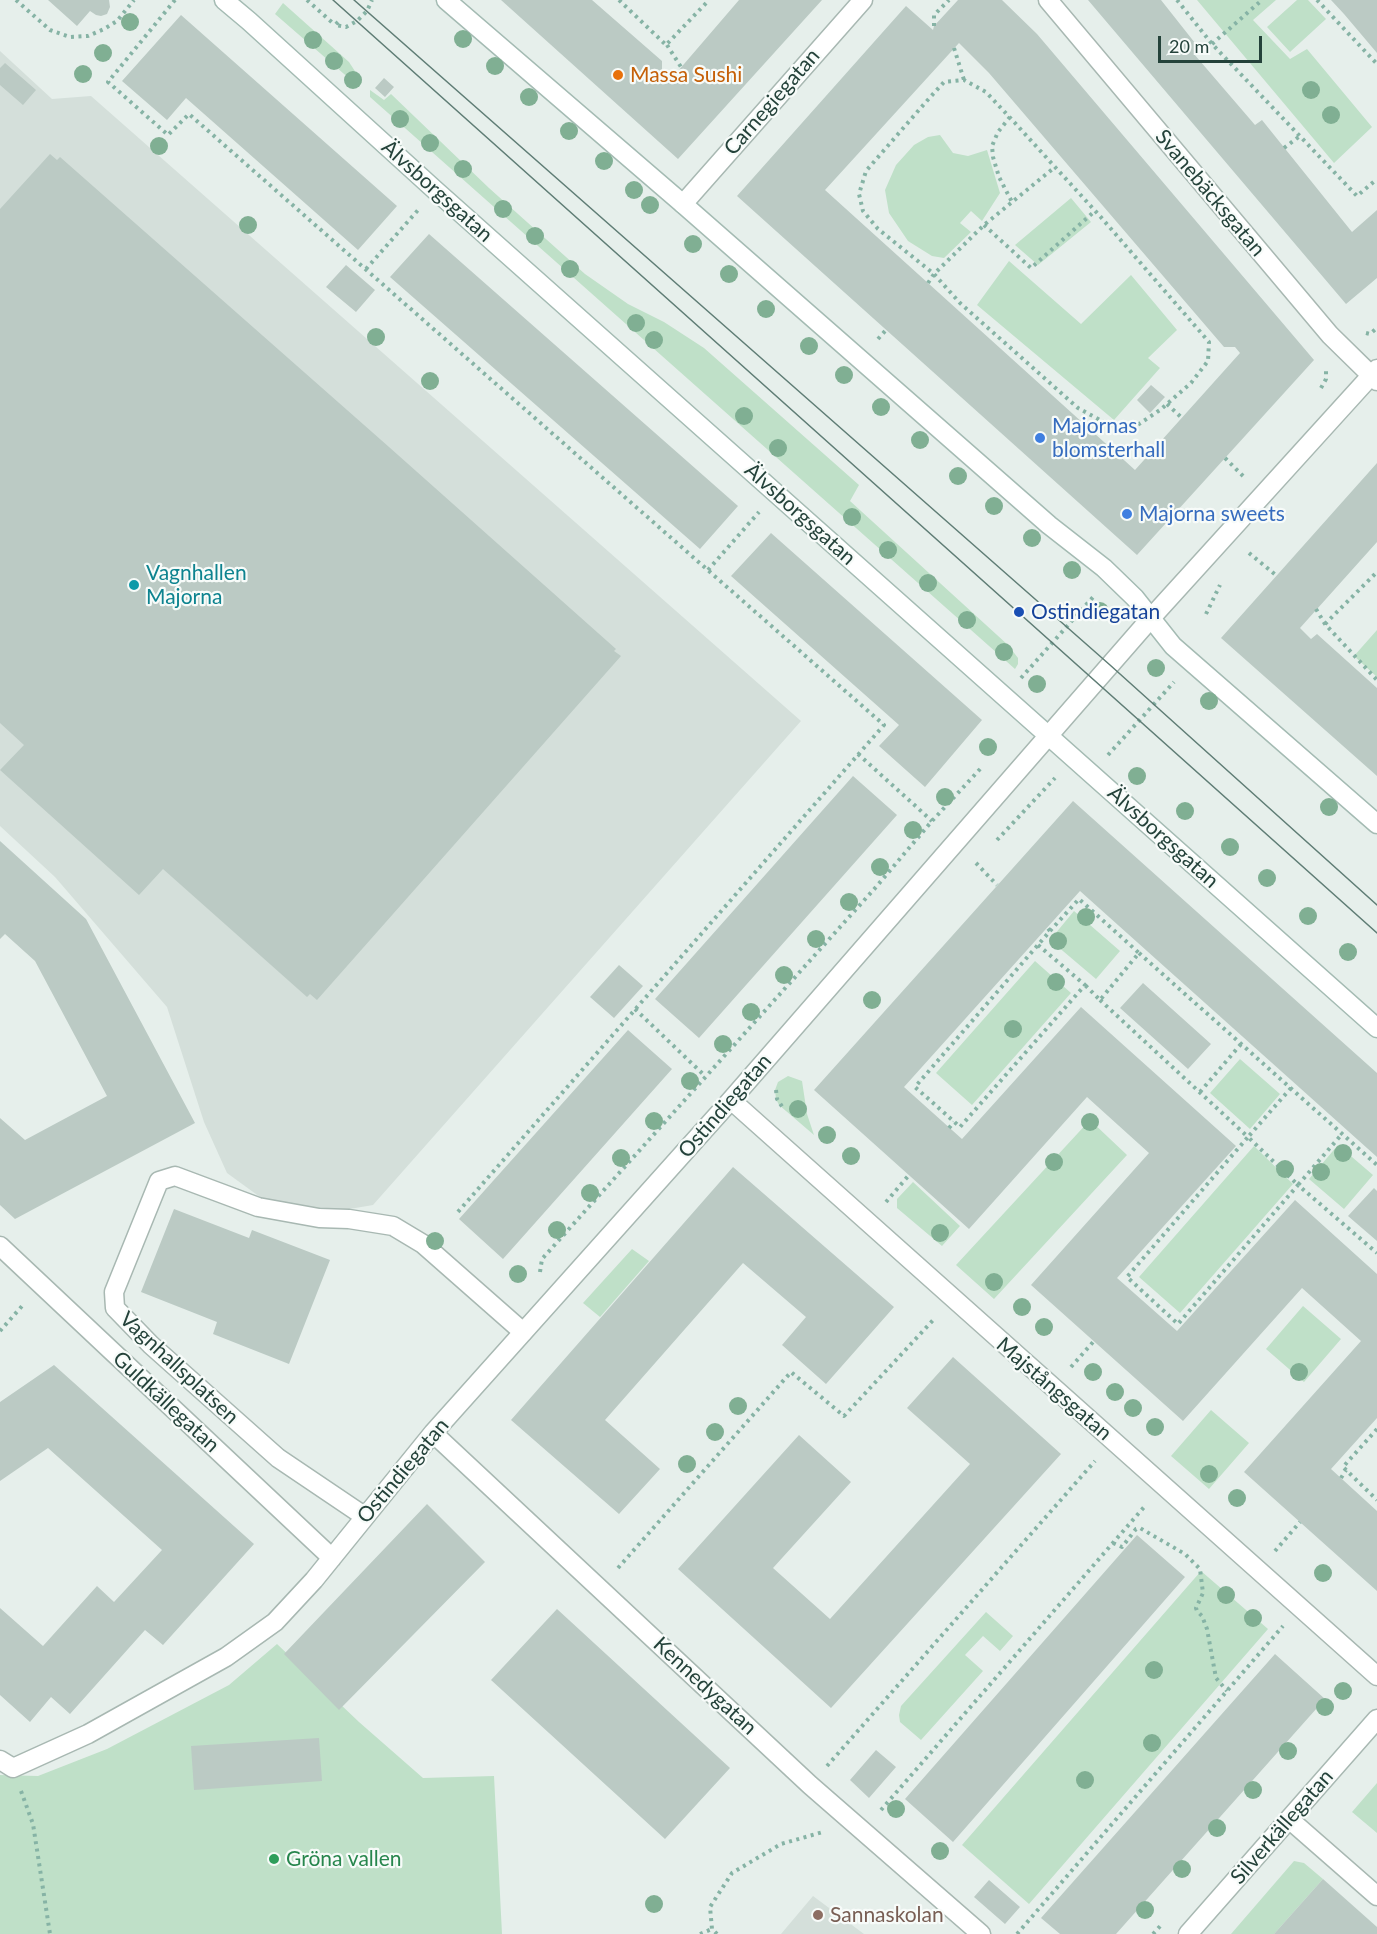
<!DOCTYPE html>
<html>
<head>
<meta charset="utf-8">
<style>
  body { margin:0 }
  #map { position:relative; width:1377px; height:1934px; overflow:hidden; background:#e6efeb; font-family:Lato,sans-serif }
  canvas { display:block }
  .scale { position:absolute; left:1158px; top:36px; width:104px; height:27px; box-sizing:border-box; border:3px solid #24423a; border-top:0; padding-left:8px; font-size:18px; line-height:21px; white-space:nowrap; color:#24423a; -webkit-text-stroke:4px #f7fbf9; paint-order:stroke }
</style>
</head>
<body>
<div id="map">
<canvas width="1377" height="1934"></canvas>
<div class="scale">20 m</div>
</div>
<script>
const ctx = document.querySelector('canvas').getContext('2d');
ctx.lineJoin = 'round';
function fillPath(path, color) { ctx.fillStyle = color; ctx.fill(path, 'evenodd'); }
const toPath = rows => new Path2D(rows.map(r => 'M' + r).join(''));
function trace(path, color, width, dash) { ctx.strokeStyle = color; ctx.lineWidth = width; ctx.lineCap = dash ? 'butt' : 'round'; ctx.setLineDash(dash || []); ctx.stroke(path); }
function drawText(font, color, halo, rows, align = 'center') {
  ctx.font = font + ' Lato,sans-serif'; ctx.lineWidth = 4.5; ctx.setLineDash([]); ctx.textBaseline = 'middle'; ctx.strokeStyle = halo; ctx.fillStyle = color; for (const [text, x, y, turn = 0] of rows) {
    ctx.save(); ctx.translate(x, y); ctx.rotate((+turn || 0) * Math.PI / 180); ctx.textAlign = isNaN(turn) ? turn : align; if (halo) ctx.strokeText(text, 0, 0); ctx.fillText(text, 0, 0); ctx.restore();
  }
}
fillPath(toPath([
  [0,51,52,99,91,96,801,721,373,1205,320,1214,271,1205,227,1173,204,1122,167,1007,55,877,0,826],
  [813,1896,864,1934,781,1934]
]), '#d4dfda');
fillPath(toPath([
  [1197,0,1276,0,1253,20,1290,59,1307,49,1372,127,1334,163],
  [1297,0,1308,0,1326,19,1290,52,1267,27],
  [283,3,349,62,362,82,359,87,275,14],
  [370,90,384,100,391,94,489,188,585,274,628,304,664,322,704,348,859,485,850,501,1008,645,1018,658,1018,664,1015,669,370,97],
  [940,135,953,153,968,156,987,150,1000,193,982,221,971,211,960,223,971,232,944,258,932,256,908,241,889,213,885,190,896,165,914,145,928,137],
  [1071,198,1091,222,1038,265,1015,245],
  [1009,261,1081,324,1131,275,1177,330,1148,358,1160,368,1114,420,977,305],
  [1377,630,1377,677,1354,656],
  [1074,911,1120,951,1096,979,1050,940],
  [1035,961,1071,993,972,1105,936,1073],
  [1240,1059,1280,1094,1250,1129,1210,1093],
  [788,1076,802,1081,807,1114,814,1135,779,1105,776,1099,775,1090,778,1082],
  [1090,1120,1127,1155,994,1299,956,1265],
  [1338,1145,1373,1175,1344,1209,1309,1179],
  [1254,1146,1293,1184,1180,1313,1139,1277],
  [913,1182,960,1226,942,1246,897,1208,897,1199],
  [632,1249,649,1261,600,1317,583,1303],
  [1303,1306,1341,1339,1304,1382,1266,1349],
  [1211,1410,1249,1443,1209,1489,1171,1456],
  [1201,1571,1268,1629,1029,1904,962,1845],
  [986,1612,1013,1636,1000,1651,983,1636,965,1655,983,1671,921,1740,900,1722,899,1715,901,1706],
  [277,1644,359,1722,423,1778,494,1776,502,1934,0,1934,0,1775,38,1776,107,1749,229,1685],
  [1377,1783,1377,1833,1352,1812],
  [1294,1861,1304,1863,1323,1879,1274,1934,1231,1934]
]), '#bfe0c8');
fillPath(toPath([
  [48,0,109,0,110,7,107,14,101,16,96,15,90,11,77,26],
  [501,0,592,0,662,61,662,72,672,78,739,0,822,0,678,159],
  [958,0,1002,0,1037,34,1314,360,1137,555,737,196,906,6,933,30,934,26],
  [959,43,989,73,1224,347,1235,347,1240,353,1135,470,825,190],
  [1088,0,1161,0,1195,43,1194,54,1255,125,1262,120,1352,232,1377,210,1377,278,1346,304],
  [1331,0,1377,0,1377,53,1344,14],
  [181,15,397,206,358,250,186,98,167,120,122,81],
  [5,63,36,90,23,105,0,85,0,68],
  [384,78,394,87,385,97,375,88],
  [50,154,57,160,60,157,389,447,616,649,614,651,621,656,317,1000,310,994,307,997,163,869,139,895,0,770,24,745,0,723,0,209],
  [429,234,738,506,700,549,390,277],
  [346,265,375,290,356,312,326,287],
  [1151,385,1165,397,1150,413,1137,400],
  [1377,463,1377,542,1300,628,1311,639,1317,634,1377,688,1377,776,1221,638],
  [771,533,982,720,925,787,879,746,899,725,731,576],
  [853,776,897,815,699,1038,655,999],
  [1073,801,1377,1073,1377,1157,1080,891,904,1087,962,1139,1081,1007,1236,1146,1117,1278,1177,1331,1295,1200,1377,1274,1377,1418,1331,1469,1377,1511,1377,1591,1244,1472,1361,1341,1302,1288,1183,1421,1031,1285,1149,1153,1087,1097,969,1229,814,1090],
  [0,841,86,919,195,1123,15,1219,0,1205,0,1118,25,1140,107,1096,35,961,5,934,0,939],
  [619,965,643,986,614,1018,590,997],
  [1143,983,1211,1044,1188,1069,1120,1008],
  [628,1030,672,1069,503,1259,459,1219],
  [733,1167,894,1307,826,1384,782,1345,806,1317,743,1263,605,1420,660,1469,619,1514,511,1420],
  [1374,1188,1377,1191,1377,1241,1348,1216],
  [174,1209,249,1238,252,1230,330,1260,289,1364,213,1334,217,1322,141,1292],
  [953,1357,1061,1454,831,1708,678,1569,799,1435,851,1482,773,1568,830,1619,970,1464,907,1408],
  [54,1365,254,1544,163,1645,145,1630,70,1714,51,1697,30,1722,0,1695,0,1608,43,1646,97,1586,114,1602,162,1550,48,1448,0,1481,0,1402],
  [427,1504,485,1562,339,1710,284,1654],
  [1137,1535,1185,1577,953,1842,905,1799],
  [557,1609,730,1768,665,1839,491,1680],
  [1275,1654,1325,1699,1116,1934,1060,1934,1041,1918],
  [319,1738,322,1781,194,1790,191,1746],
  [876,1750,896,1767,869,1798,850,1780],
  [1323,1879,1377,1927,1377,1934,1274,1934],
  [989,1880,1020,1907,1005,1924,974,1897]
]), '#bbcac4');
const lane = toPath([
  [364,1516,278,1458,151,1345,115,1308,114,1292,159,1181,175,1176,258,1207,319,1218,349,1219,393,1226,423,1244,523,1332]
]);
const street = toPath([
  [1048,0,1330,335,1377,381],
  [683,204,863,0],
  [731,1100,1377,1676],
  [0,1246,332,1558],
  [433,1433,810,1785,981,1934],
  [0,1760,13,1768,88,1734,226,1657,275,1622,314,1580,433,1433,731,1100,1151,618,1377,369],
  [1289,1819,1377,1896],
  [1188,1934,1377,1719]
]);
const secondary = toPath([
  [224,0,249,21,435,190,1377,1028],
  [446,0,683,204,1049,525,1104,568,1135,598,1173,646,1377,824]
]);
trace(lane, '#a8b8b2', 21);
trace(street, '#a8b8b2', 21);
trace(secondary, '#a4bbb3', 21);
trace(toPath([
  [16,0,50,30,70,37,88,36,104,29,117,21,134,0],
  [175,0,108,82,168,135,189,114,884,725,457,1213],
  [307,0,335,25],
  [619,0,666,45,709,0],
  [1177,0,1212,44,1357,196,1377,179],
  [1317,0,1377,64],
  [338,22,335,25,346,27,357,21,367,11,372,0],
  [934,26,934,15,949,0],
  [1212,44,1262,0],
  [667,45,681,67],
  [954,48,964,80],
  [1010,117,998,132,992,146,993,157,999,177,1012,202],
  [1284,148,1300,136],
  [984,225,1031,268,1095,211],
  [366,269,419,209],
  [928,283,934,274,878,229,863,211,859,194,866,171,925,103,944,82,964,80,986,92,1015,123,1055,167,1099,215,1209,342,1208,361,1191,383,1160,410,1133,428,1113,427,1078,408,960,303,934,274,984,225,1055,167],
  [1366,333,1370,334,1377,328],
  [878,339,886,330],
  [1321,388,1326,379,1326,370],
  [1167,404,1182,418],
  [1225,458,1244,477],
  [1249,553,1277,576],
  [708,570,759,512],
  [1316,609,1325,624,1377,680],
  [1206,614,1220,585],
  [1325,624,1377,572],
  [1021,678,1094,596],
  [858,754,932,821],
  [1108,755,1174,682],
  [997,840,1055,778],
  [976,863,997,885],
  [1050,931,1079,899,1139,953,1100,1000,1085,985],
  [1038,945,1085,985,960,1127,915,1087,1050,931,1047,927],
  [1139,953,1377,1165],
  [1100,1000,1248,1137,1127,1277,1178,1324,1298,1185,1377,1253],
  [635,1009,705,1076],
  [1291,1088,1248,1137,1298,1185,1342,1134],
  [776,1090,777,1099,783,1108],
  [1200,1092,1241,1044],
  [949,1128,954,1122],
  [886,1202,909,1175],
  [540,1272,542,1259,876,887,932,821,982,767],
  [0,1331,23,1305],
  [1071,1367,1094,1341],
  [1377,1429,1343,1467,1377,1500],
  [1341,1478,1346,1470],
  [1113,1543,1122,1547,1136,1529,1140,1528,1185,1554,1200,1569,1203,1593,1196,1608,1197,1611,1202,1616,1207,1629,1216,1678,1227,1691],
  [1275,1551,1300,1522],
  [618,1568,791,1372,844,1416,935,1318],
  [827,1766,1095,1461],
  [21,1791,33,1824,50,1934],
  [881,1810,1145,1506],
  [700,1934,712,1929],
  [717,1934,712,1929,710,1907,732,1873,781,1844,823,1832],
  [1017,1934,1283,1626],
  [1153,1934,1163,1923]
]), '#86b3a5', 4, [3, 4.5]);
trace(lane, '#fff', 18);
trace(street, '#fff', 18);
trace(secondary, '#fff', 18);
trace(toPath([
  [333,0,1377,933],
  [354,0,1110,665,1377,905]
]), '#5f7d75', 1.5);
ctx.fillStyle = '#80af93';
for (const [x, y] of [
  [130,22],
  [463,39],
  [313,40],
  [103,53],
  [334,61],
  [495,66],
  [83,74],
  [353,80],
  [1311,90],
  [529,97],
  [1331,115],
  [400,119],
  [569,131],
  [430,143],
  [159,146],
  [604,161],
  [463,169],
  [634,190],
  [650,205],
  [503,209],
  [248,225],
  [535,236],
  [693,244],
  [570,269],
  [729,274],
  [766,309],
  [636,323],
  [376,337],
  [654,340],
  [809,346],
  [844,375],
  [430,381],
  [881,407],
  [744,416],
  [920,440],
  [778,448],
  [958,476],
  [994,506],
  [852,517],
  [1032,538],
  [888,550],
  [1072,570],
  [928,583],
  [1100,611],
  [967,620],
  [1004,652],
  [1156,668],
  [1037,684],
  [1209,701],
  [988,747],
  [1137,776],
  [945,797],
  [1329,807],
  [1185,811],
  [913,830],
  [1230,847],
  [880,867],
  [1267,878],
  [849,902],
  [1308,916],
  [1086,917],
  [816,939],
  [1058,941],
  [1348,952],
  [784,975],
  [1056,982],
  [872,1000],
  [751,1012],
  [1013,1029],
  [723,1044],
  [690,1081],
  [798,1109],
  [654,1121],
  [1090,1122],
  [827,1135],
  [1343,1153],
  [851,1156],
  [621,1158],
  [1054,1162],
  [1285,1169],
  [1321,1172],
  [590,1193],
  [557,1230],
  [940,1233],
  [435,1241],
  [518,1274],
  [994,1282],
  [1022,1307],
  [1044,1327],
  [1093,1372],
  [1299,1372],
  [1115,1392],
  [738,1406],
  [1133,1408],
  [1155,1427],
  [715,1432],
  [687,1464],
  [1209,1474],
  [1237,1498],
  [1323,1573],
  [1226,1595],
  [1253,1618],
  [1154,1670],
  [1343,1691],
  [1325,1707],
  [1152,1743],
  [1288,1751],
  [1085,1780],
  [1253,1790],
  [896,1809],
  [1217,1828],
  [940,1851],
  [1182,1869],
  [654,1904],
  [1145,1910]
]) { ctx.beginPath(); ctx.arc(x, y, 9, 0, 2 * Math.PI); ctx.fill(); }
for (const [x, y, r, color] of [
  [618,75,6,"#e8710a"],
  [1040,438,6,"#3f7fe0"],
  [1127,514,6,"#3f7fe0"],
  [134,585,6,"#0f9aa8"],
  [1019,612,6,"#1a4fb4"],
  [274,1859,6,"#2e9e5b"],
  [818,1915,6,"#8d6e63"]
]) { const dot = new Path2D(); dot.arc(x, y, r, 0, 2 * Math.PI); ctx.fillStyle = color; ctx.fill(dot); trace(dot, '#f7fbf9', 2); }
drawText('21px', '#c56008', '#f7fbf9', [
  ["Massa Sushi",630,75]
], 'left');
drawText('21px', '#24423a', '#f7fbf9', [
  ["Carnegiegatan",772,102,-49],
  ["Älvsborgsgatan",437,191,42],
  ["Svanebäcksgatan",1210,193,50],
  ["Älvsborgsgatan",800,514,42],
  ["Älvsborgsgatan",1163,837,42],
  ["Ostindiegatan",725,1106,-49],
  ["Vagnhallsplatsen",179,1368,43],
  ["Majstångsgatan",1054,1389,41],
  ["Guldkällegatan",166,1402,43],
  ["Ostindiegatan",403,1471,-50],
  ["Kennedygatan",705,1686,43],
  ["Silverkällegatan",1282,1827,-49]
]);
drawText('21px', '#366cbe', '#f7fbf9', [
  ["Majornas",1052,426],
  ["blomsterhall",1052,450],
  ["Majorna sweets",1139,514]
], 'left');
drawText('21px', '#0d838f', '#f7fbf9', [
  ["Vagnhallen",146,573],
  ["Majorna",146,597]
], 'left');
drawText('21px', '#164399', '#f7fbf9', [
  ["Ostindiegatan",1031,612]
], 'left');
drawText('21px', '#27864d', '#f7fbf9', [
  ["Gröna vallen",286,1859]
], 'left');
drawText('21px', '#785e54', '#f7fbf9', [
  ["Sannaskolan",830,1915]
], 'left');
</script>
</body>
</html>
